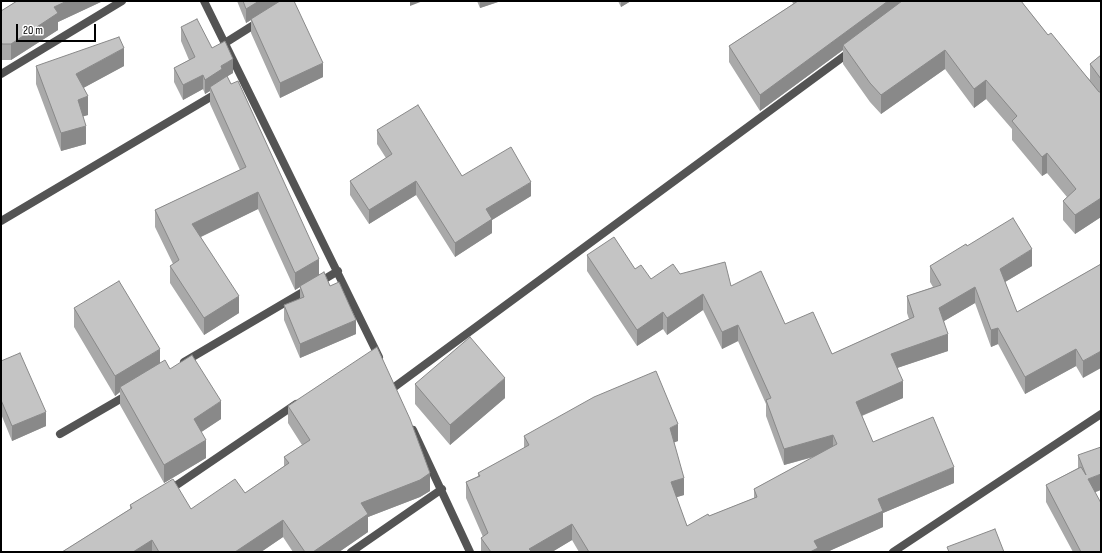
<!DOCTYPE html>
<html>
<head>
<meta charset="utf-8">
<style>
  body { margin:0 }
  #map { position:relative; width:1102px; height:553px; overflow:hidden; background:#fff; font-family:"Sofia Sans Condensed",sans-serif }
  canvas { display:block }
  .frame { position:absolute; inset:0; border:2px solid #000; pointer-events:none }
  .scale { position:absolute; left:16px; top:24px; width:80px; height:18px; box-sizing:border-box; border:2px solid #000; border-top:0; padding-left:5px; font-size:12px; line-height:14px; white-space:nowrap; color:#000; -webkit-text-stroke:3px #fff; paint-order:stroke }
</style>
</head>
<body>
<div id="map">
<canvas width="1102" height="553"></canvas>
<div class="frame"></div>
<div class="scale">20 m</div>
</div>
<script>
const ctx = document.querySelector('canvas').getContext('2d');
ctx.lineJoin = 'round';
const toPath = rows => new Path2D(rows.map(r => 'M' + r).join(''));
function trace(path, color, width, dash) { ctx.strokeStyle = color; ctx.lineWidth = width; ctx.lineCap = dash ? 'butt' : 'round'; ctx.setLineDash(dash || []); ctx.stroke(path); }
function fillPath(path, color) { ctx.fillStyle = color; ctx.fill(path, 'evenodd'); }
trace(toPath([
  [204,1,379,357],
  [225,43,260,21],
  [1,74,122,1],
  [1,221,219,92],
  [318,283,338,271],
  [184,362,308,289],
  [393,388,851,51],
  [413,430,470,552],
  [60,434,129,394],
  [168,491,296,404],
  [351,552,442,489]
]), '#545454', 8);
trace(toPath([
  [893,552,1101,414]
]), '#545454', 8);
fillPath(toPath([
  [17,1,103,1,58,22,58,30,11,60,2,60,1,58,1,11],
  [237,1,294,1,323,77,280,98,251,33,251,20,246,23],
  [477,1,501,1,480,8],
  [618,1,631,1,621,7],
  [792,1,1021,1,1048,35,1090,80,1090,64,1101,55,1101,217,1075,234,1063,220,1063,201,1067,197,1047,173,1042,176,1012,140,1012,129,986,99,974,108,945,69,881,114,870,102,843,64,843,50,760,111,729,62,729,46,793,4],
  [181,27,212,48,233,73,227,76,319,274,330,286,356,334,300,358,284,320,284,305,300,299,300,287,295,290,258,209,201,237,239,313,204,335,170,283,170,266,173,264,155,227,155,210,240,170,210,104,210,91,205,94,203,89,183,100,174,82,174,68,189,60,181,41],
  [36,66,124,66,83,88,88,115,83,116,86,144,61,151,36,84],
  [377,130,462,176,531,196,492,220,492,233,455,257,416,195,369,224,350,195,350,181,386,158,377,144],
  [967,246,1032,266,1005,282,1017,312,1101,264,1083,378,1076,366,1025,394,998,344,991,347,975,303,944,321,948,351,897,368,903,398,862,416,873,442,954,483,883,513,883,527,827,552,579,552,572,540,552,552,481,552,481,538,483,537,466,498,466,482,478,476,478,473,524,448,524,436,678,441,674,442,684,495,676,497,687,526,709,516,754,498,754,489,814,457,784,465,766,416,766,404,738,341,722,349,703,310,667,335,663,329,637,346,587,271,587,255,635,269,651,279,680,274,731,286,785,324,832,354,909,319,907,313,907,296,933,287,930,282,930,266],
  [74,308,160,364,170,369,221,419,201,432,206,458,164,483,120,405,120,392,115,396,74,327],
  [1,361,46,426,12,441,1,414],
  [415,384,505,398,450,445,415,404],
  [288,406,430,491,420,497,368,517,368,532,339,552,293,552,283,537,261,552,62,552,130,509,130,505,191,509,245,493,284,466,284,457,302,445,288,423],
  [1078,455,1095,493,1101,552,1073,552,1046,502,1046,485,1078,468]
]), '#a9a9a9');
fillPath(toPath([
  [67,1,103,1,58,22,58,30,11,60,11,44,54,7],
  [259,1,282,1,246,23,246,9],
  [410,1,423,1,410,6],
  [480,1,501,1,480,8],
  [621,1,631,1,621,7],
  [888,1,905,1,843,45,843,50,760,111,760,95],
  [124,48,124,66,76,92,76,74],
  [945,50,945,69,881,114,881,95],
  [233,59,233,73,210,87,210,91,205,94,205,80,221,66],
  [323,63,323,77,280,98,280,83],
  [203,75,203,89,183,100,183,85],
  [986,80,986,99,974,108,974,89],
  [88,96,88,115,78,118,78,100],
  [86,126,86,144,61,151,61,133],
  [1047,153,1047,173,1042,176,1042,157],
  [416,181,416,195,369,224,369,210],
  [531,182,531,196,492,220,492,233,455,257,455,243,486,209],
  [258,192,258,209,192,241,192,224],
  [1101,198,1101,217,1075,234,1075,215],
  [1032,249,1032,266,1000,285,1000,269],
  [319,259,319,276,300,286,300,287,295,290,295,273],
  [975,287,975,303,939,324,939,308],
  [703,294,703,310,667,335,667,318],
  [239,296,239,313,204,335,204,318],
  [663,312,663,329,637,346,637,330],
  [356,320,356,334,300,358,300,344],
  [738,325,738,341,722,349,722,332],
  [998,328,998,344,991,347,991,330],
  [948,334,948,351,891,370,891,354],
  [160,349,160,369,120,387,120,392,115,396,115,376],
  [1076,349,1076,366,1025,394,1025,377],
  [1101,351,1101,368,1083,378,1083,361],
  [505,378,505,398,450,445,450,425],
  [903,381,903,398,856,418,856,402],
  [221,401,221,419,194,437,194,419],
  [46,412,46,426,12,441,12,426],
  [678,424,678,441,670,444,670,428],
  [833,435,833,451,784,465,784,449],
  [206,440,206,458,164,483,164,465],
  [954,467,954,483,883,513,883,527,827,552,810,552,814,541,878,499],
  [430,473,430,491,420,497,368,517,368,532,339,552,313,552,361,503],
  [1101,474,1101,490,1088,495,1088,479],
  [684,478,684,495,671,499,671,482],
  [283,520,283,537,261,552,235,552],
  [572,524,572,540,552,552,529,552,529,549],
  [152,540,152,552,133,552]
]), '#898989');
const building = toPath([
  [17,1,67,1,54,7,58,13,11,44,2,44,1,42,1,11,17,1],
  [243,1,259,1,246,9,243,1],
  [280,1,294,1,323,63,280,83,251,19,280,1],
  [798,1,888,1,760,95,729,46,798,1],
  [902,1,1021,1,1048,35,1051,33,1099,92,1101,92,1101,198,1075,215,1063,201,1076,189,1047,153,1042,157,1012,121,1017,116,986,80,974,89,945,50,881,95,870,83,843,45,902,1],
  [197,19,212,48,225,41,233,59,221,66,222,69,205,80,203,75,183,85,174,68,195,57,181,27,197,19],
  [119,37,124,48,76,74,88,96,78,100,86,126,61,133,36,66,119,37],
  [1101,55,1101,79,1090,64,1101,55],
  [227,76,231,84,238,81,319,259,295,273,258,192,192,224,239,296,204,318,170,266,179,260,155,210,246,167,210,87,227,76],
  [418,105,462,176,511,147,531,182,486,209,492,219,455,243,416,181,369,210,350,181,392,154,377,130,418,105],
  [1013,218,1032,249,1000,269,1017,312,1101,264,1101,351,1083,361,1076,349,1025,377,998,328,991,330,975,287,939,308,948,334,891,354,903,381,856,402,873,442,933,417,954,467,878,499,883,511,814,541,818,548,810,552,589,552,572,524,529,549,531,551,531,552,491,552,481,538,488,533,466,482,480,476,478,473,529,445,524,436,594,397,656,371,678,424,670,428,684,478,671,482,687,526,708,514,709,516,757,497,754,489,837,444,833,435,784,449,766,400,771,398,738,325,722,332,703,294,667,318,663,312,637,330,587,255,614,237,635,269,641,265,651,279,673,264,680,274,725,262,731,286,761,271,785,324,813,312,832,354,914,317,907,296,941,285,930,266,966,244,967,246,1013,218],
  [324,272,330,286,339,282,356,320,300,344,284,305,304,297,300,286,324,272],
  [119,281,160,349,115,376,74,308,119,281],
  [470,337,505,378,450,425,415,384,470,337],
  [377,347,410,419,430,473,420,480,361,503,368,514,313,552,305,552,283,520,235,552,159,552,152,540,133,552,62,552,132,508,130,505,173,479,191,509,235,479,245,493,289,463,284,457,310,440,288,406,377,347],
  [20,353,46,412,12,426,1,400,1,361,20,353],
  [192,355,221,401,194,419,206,440,164,465,120,387,165,360,170,369,192,355],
  [1101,447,1101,474,1088,479,1101,503,1101,552,1081,552,1046,485,1081,467,1086,475,1078,455,1101,447],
  [995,529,1004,552,949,552,947,547,995,529]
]);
fillPath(building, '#c4c4c4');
trace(building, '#898989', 1);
</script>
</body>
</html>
